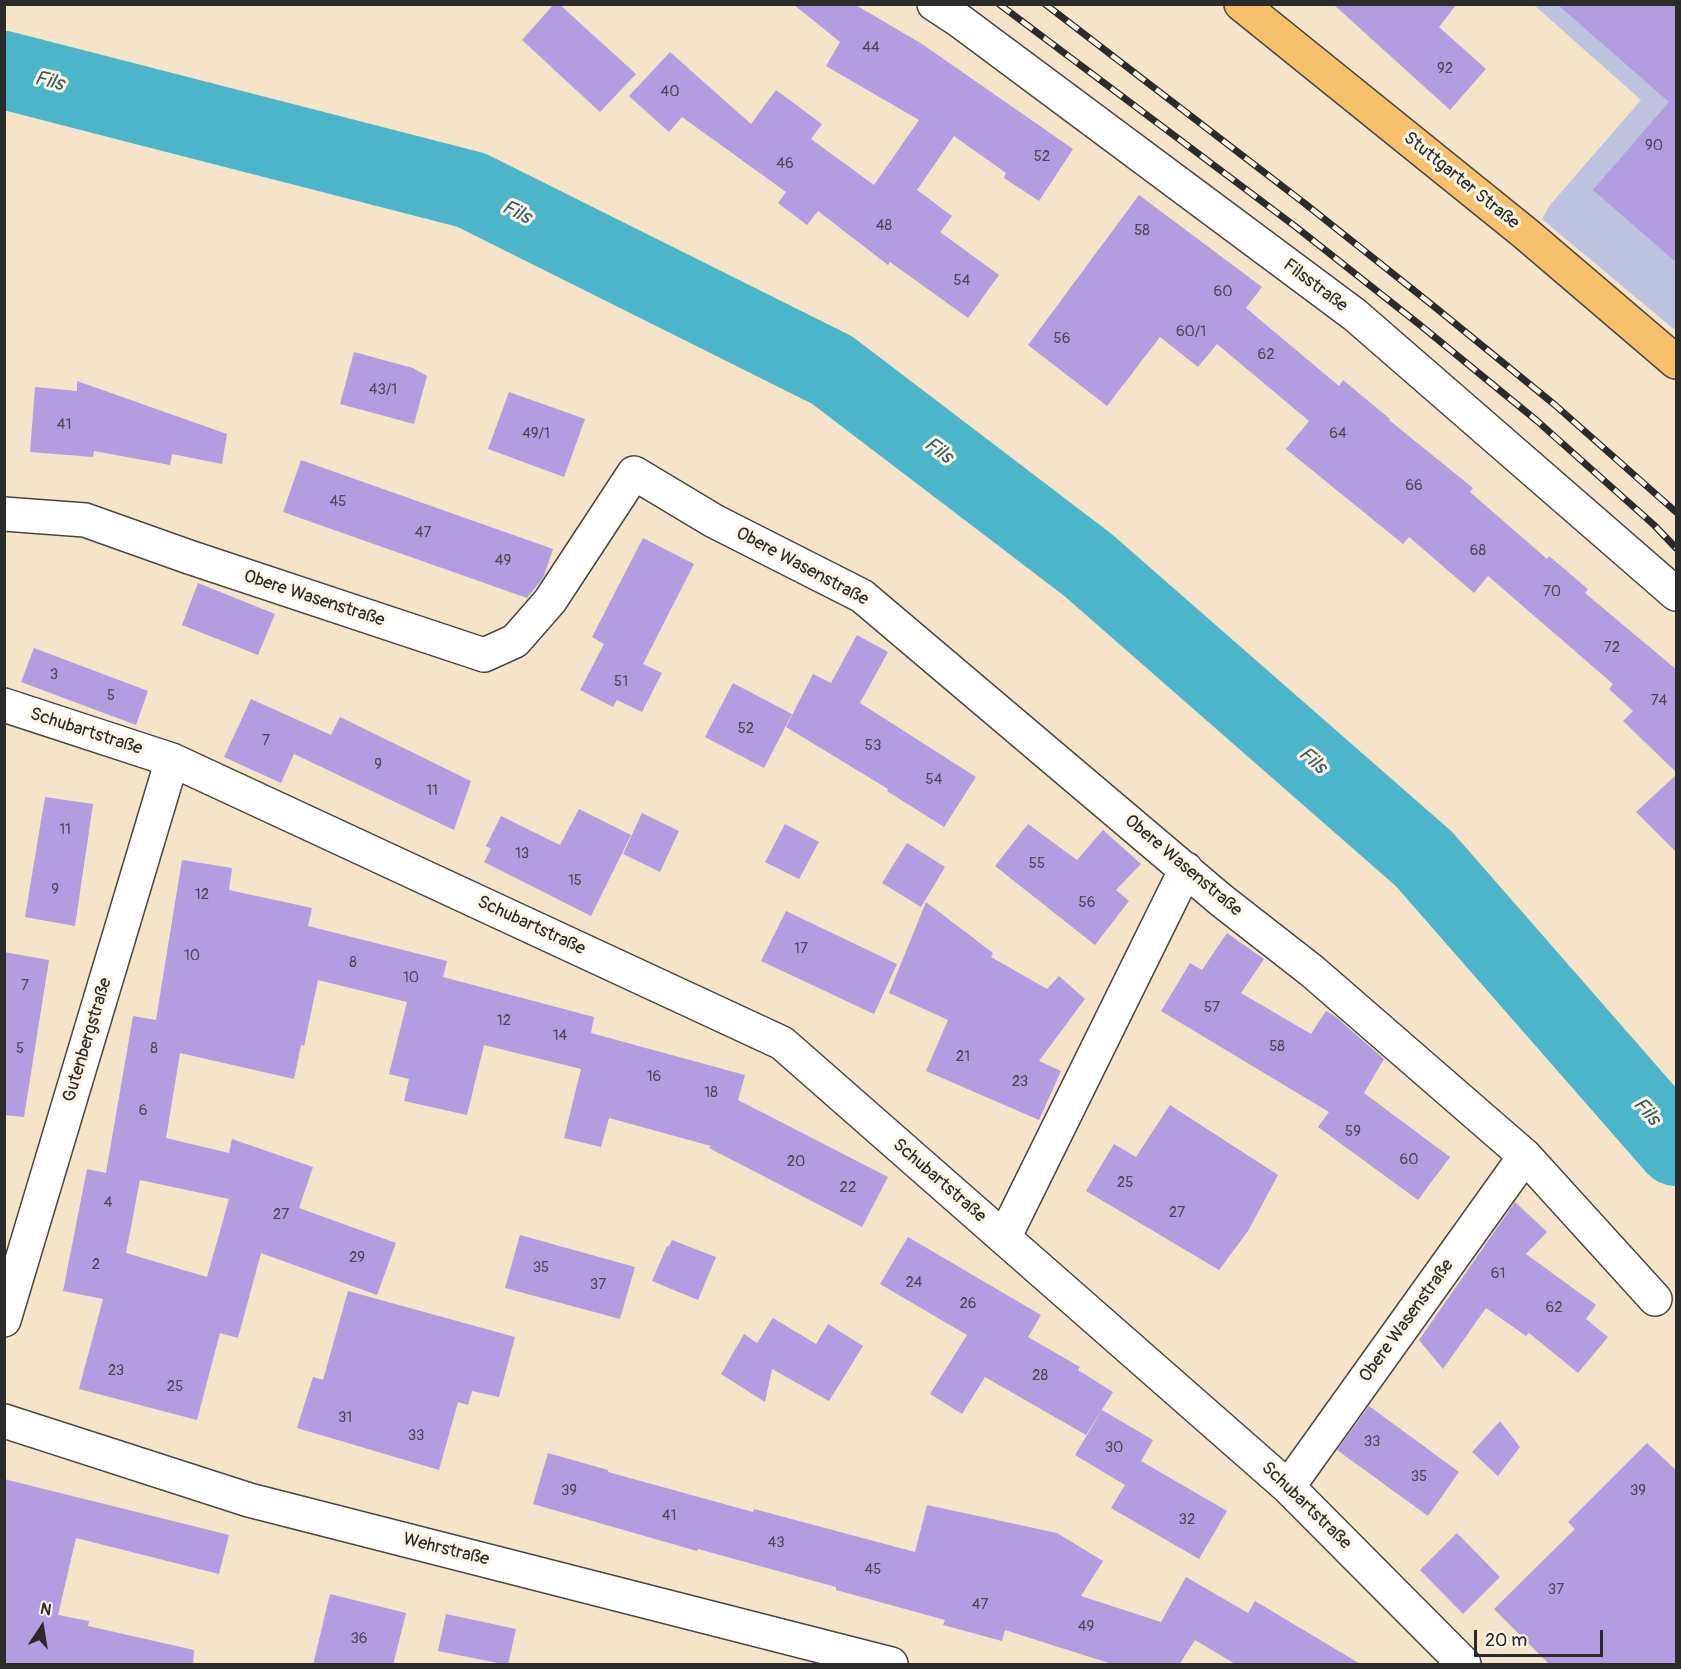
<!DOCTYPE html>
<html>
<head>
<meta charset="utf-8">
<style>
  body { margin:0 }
  #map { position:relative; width:1681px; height:1669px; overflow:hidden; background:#f5e4c9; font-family:Pangolin,sans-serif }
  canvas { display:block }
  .frame { position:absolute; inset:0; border:6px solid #2b2b2b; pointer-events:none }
  .north { position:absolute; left:12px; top:1597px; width:60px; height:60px; -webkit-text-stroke:4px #fcf5e5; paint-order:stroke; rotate:12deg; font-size:16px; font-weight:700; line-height:24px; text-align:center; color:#2b2b2b }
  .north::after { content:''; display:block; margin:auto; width:21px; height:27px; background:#2b2b2b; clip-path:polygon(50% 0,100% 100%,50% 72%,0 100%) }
  .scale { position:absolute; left:1474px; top:1630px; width:129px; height:27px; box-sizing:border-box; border:3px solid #2b2b2b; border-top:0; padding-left:8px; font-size:18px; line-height:21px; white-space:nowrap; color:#2b2b2b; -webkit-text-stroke:4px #fcf5e5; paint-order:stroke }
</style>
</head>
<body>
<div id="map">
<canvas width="1681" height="1669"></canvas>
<div class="frame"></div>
<div class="north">N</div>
<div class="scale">20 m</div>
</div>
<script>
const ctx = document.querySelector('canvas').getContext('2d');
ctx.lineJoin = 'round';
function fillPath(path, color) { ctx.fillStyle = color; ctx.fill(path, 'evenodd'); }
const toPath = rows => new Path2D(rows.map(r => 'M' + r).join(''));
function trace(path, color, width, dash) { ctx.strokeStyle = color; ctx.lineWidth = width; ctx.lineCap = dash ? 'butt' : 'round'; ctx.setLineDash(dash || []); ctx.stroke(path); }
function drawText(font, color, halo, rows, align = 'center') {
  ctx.font = font + ' Pangolin,sans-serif'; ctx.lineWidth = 6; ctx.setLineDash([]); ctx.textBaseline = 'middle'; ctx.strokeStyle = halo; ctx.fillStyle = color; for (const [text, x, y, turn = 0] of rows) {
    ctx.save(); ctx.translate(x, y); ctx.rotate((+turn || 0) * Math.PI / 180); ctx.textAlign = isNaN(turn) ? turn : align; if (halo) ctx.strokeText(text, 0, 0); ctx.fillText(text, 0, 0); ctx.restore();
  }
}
fillPath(toPath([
  [1534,5,1676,5,1676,331,1542,219,1550,205,1641,100]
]), '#bdc3de');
trace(toPath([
  [4,70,471,190,832,370,1088,565,1424,859,1676,1147]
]), '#4cb5ca', 78);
fillPath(toPath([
  [554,4,559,4,636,74,600,112,522,40],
  [793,4,854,4,922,44,1073,149,1039,201,1004,178,1006,173,954,136,917,190,952,216,940,232,999,275,968,318,890,262,888,265,818,211,807,225,778,203,786,192,682,117,669,132,629,96,670,52,751,124,776,90,822,124,811,139,874,185,919,120,826,66,840,42],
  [1333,4,1457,4,1439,27,1486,69,1450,110],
  [1557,4,1677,4,1677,263,1593,190,1669,102],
  [1139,195,1262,287,1246,308,1339,386,1343,380,1390,419,1389,420,1473,488,1470,492,1547,559,1549,556,1588,589,1585,593,1677,670,1677,773,1623,721,1633,711,1609,689,1613,684,1488,576,1474,593,1409,537,1403,544,1286,449,1309,421,1217,344,1198,367,1160,337,1107,406,1028,345],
  [354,352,413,368,427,376,414,424,340,404],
  [77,381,227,434,222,464,172,454,170,465,94,451,93,457,30,452,35,387,77,391],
  [509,392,585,419,564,477,488,449],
  [301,460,553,549,543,578,527,598,283,512],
  [643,538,694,564,643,664,662,673,642,712,617,700,613,707,580,690,604,644,592,637],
  [198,583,275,614,258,655,182,625],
  [857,635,888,652,860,703,976,777,944,827,887,791,888,789,786,727,813,674,831,683],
  [34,648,148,691,136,725,21,682],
  [733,683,792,714,764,768,705,737],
  [251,699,331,735,340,717,471,781,454,830,294,754,281,783,224,757],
  [1677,774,1677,853,1636,812],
  [45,797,93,804,75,926,25,917],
  [579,809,631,835,591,916,484,862,491,849,486,846,501,816,560,845],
  [642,813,679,831,660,872,623,854],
  [785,824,819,842,799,879,765,862],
  [1028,824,1077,860,1103,830,1141,864,1116,890,1129,901,1095,945,995,866],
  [907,843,945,867,921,907,882,883],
  [182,860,232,868,229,890,312,908,308,926,447,961,443,977,594,1017,591,1033,745,1075,738,1100,888,1177,862,1227,709,1148,711,1146,609,1118,601,1147,564,1138,581,1069,484,1045,467,1115,404,1101,409,1079,389,1074,407,1002,318,980,304,1046,301,1045,294,1079,180,1053,166,1138,229,1153,232,1139,313,1167,299,1208,396,1243,377,1295,261,1253,238,1338,220,1333,197,1420,79,1389,103,1299,63,1291,87,1169,106,1173,133,1016,156,1020],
  [140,1180,229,1199,207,1277,126,1253],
  [926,902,993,953,991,957,1047,989,1059,976,1085,999,1039,1061,1061,1071,1039,1120,926,1071,948,1020,889,993],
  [786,911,897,964,874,1014,761,961],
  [1227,933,1264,959,1241,993,1311,1034,1326,1011,1336,1017,1384,1059,1364,1093,1450,1157,1418,1200,1318,1127,1329,1112,1161,1011,1190,963,1202,970],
  [4,952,49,960,24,1117,4,1115],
  [1170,1105,1278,1175,1248,1231,1219,1270,1086,1191,1114,1144,1136,1157],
  [1515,1202,1547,1232,1526,1254,1596,1305,1586,1319,1608,1337,1578,1373,1529,1333,1526,1336,1486,1308,1443,1369,1419,1340],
  [520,1235,635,1267,620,1319,505,1288],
  [908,1237,1041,1315,1028,1337,1080,1367,1078,1370,1113,1392,1086,1435,985,1377,962,1414,930,1394,967,1335,880,1284],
  [672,1240,716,1257,698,1300,652,1281,667,1246,669,1246],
  [348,1291,515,1337,499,1397,472,1391,468,1405,458,1402,439,1470,297,1428,313,1377,323,1380],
  [773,1318,816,1344,828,1324,863,1346,829,1401,772,1369,765,1402,721,1374,744,1334,757,1343],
  [1369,1406,1459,1472,1428,1516,1337,1450],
  [1102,1410,1153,1440,1141,1461,1227,1511,1199,1559,1111,1508,1125,1485,1075,1455],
  [1500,1421,1520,1447,1498,1476,1472,1452],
  [1647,1443,1677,1471,1677,1665,1550,1665,1494,1609,1575,1529,1568,1522],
  [548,1453,608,1470,608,1472,753,1512,754,1509,915,1552,927,1505,1057,1533,1103,1561,1081,1596,1161,1622,1186,1577,1248,1613,1255,1601,1362,1665,1237,1665,1195,1640,1179,1665,1115,1665,1005,1630,1002,1641,943,1625,945,1620,836,1590,836,1587,698,1549,697,1551,533,1504],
  [4,1479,229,1535,219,1574,76,1538,58,1615,89,1621,88,1626,194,1650,193,1665,4,1665],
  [1457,1533,1500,1577,1463,1614,1420,1570],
  [330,1594,406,1613,393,1665,313,1665],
  [446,1614,516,1629,508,1665,438,1651]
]), '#b19de0');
const minor = toPath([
  [934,4,960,21,1355,315,1676,594],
  [4,514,85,520,189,557,484,655,515,641,550,601,634,473,714,521,862,596,1221,900,1312,971,1525,1156,1655,1299],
  [4,705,172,760,782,1043,1288,1487,1464,1664],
  [1004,1238,1186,869],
  [4,1320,172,760],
  [4,1421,249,1500,891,1664],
  [1288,1487,1525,1156]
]);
const major = toPath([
  [1241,4,1525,233,1676,362]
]);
trace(minor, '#494743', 36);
trace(major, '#494743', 36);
trace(minor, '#fff', 33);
trace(major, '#f7c06c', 33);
const rail = toPath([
  [999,4,1296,227,1420,325,1536,420,1654,525,1676,548],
  [1045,4,1308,206,1436,308,1555,405,1676,512]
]);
trace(rail, '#2b2b2b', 7);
trace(rail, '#fcf5e5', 4.5, [14]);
drawText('15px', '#4c4858', null, [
  ["44",871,48],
  ["92",1445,69],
  ["40",670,92],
  ["90",1654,146],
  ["52",1042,157],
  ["46",785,164],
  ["48",884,226],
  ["58",1142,231],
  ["54",962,281],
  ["60",1223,292],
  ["60/1",1191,332],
  ["56",1062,339],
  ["62",1266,355],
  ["43/1",383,390],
  ["41",64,425],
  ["49/1",536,434],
  ["64",1338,434],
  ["66",1414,486],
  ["45",338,502],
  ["47",423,533],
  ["68",1478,551],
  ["49",503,561],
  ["70",1552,592],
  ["72",1612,648],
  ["3",54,675],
  ["51",621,682],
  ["5",111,696],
  ["74",1659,701],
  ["52",746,729],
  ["7",266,741],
  ["53",873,746],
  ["9",378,765],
  ["54",934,780],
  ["11",432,791],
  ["11",65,830],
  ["13",522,854],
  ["55",1037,864],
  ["15",575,881],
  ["9",55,890],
  ["12",202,895],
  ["56",1087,903],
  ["17",801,949],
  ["10",192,956],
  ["8",353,963],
  ["10",411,978],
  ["7",25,986],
  ["57",1212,1008],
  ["12",504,1021],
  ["14",560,1036],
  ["58",1277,1047],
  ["5",20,1049],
  ["8",154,1049],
  ["21",963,1057],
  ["16",654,1077],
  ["23",1020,1082],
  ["18",711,1093],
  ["6",143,1111],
  ["59",1353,1132],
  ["60",1409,1160],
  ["20",796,1162],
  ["25",1125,1183],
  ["22",848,1188],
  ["4",108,1203],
  ["27",1177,1213],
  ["27",281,1215],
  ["29",357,1258],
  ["2",96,1265],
  ["35",541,1268],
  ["61",1498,1274],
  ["24",914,1283],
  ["37",598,1285],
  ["26",968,1304],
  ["62",1554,1308],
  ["23",116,1371],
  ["28",1040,1376],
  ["25",175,1387],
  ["31",345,1418],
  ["33",416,1436],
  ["33",1372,1442],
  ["30",1114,1448],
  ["35",1419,1477],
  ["39",569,1491],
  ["39",1638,1491],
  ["41",669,1516],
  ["32",1187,1520],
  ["43",776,1543],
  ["45",873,1570],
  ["37",1556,1590],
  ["47",980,1605],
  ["49",1086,1627],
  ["36",359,1639]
]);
drawText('18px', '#2b2b2b', '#fcf5e5', [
  ["Stuttgarter Straße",1461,181,39],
  ["Filsstraße",1315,286,37],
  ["Obere Wasenstraße",802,567,28],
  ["Obere Wasenstraße",314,599,18],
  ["Schubartstraße",86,732,18],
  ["Obere Wasenstraße",1183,866,40],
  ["Schubartstraße",531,926,25],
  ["Gutenbergstraße",88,1040,-73],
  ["Schubartstraße",939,1181,41],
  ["Obere Wasenstraße",1407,1321,-54],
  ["Schubartstraße",1306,1506,44],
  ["Wehrstraße",446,1550,14]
]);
drawText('italic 20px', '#375b63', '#fcf5e5', [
  ["Fils",49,82,14],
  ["Fils",516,213,26],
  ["Fils",938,451,37],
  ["Fils",1312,761,41],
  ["Fils",1646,1112,49]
]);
</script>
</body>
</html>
